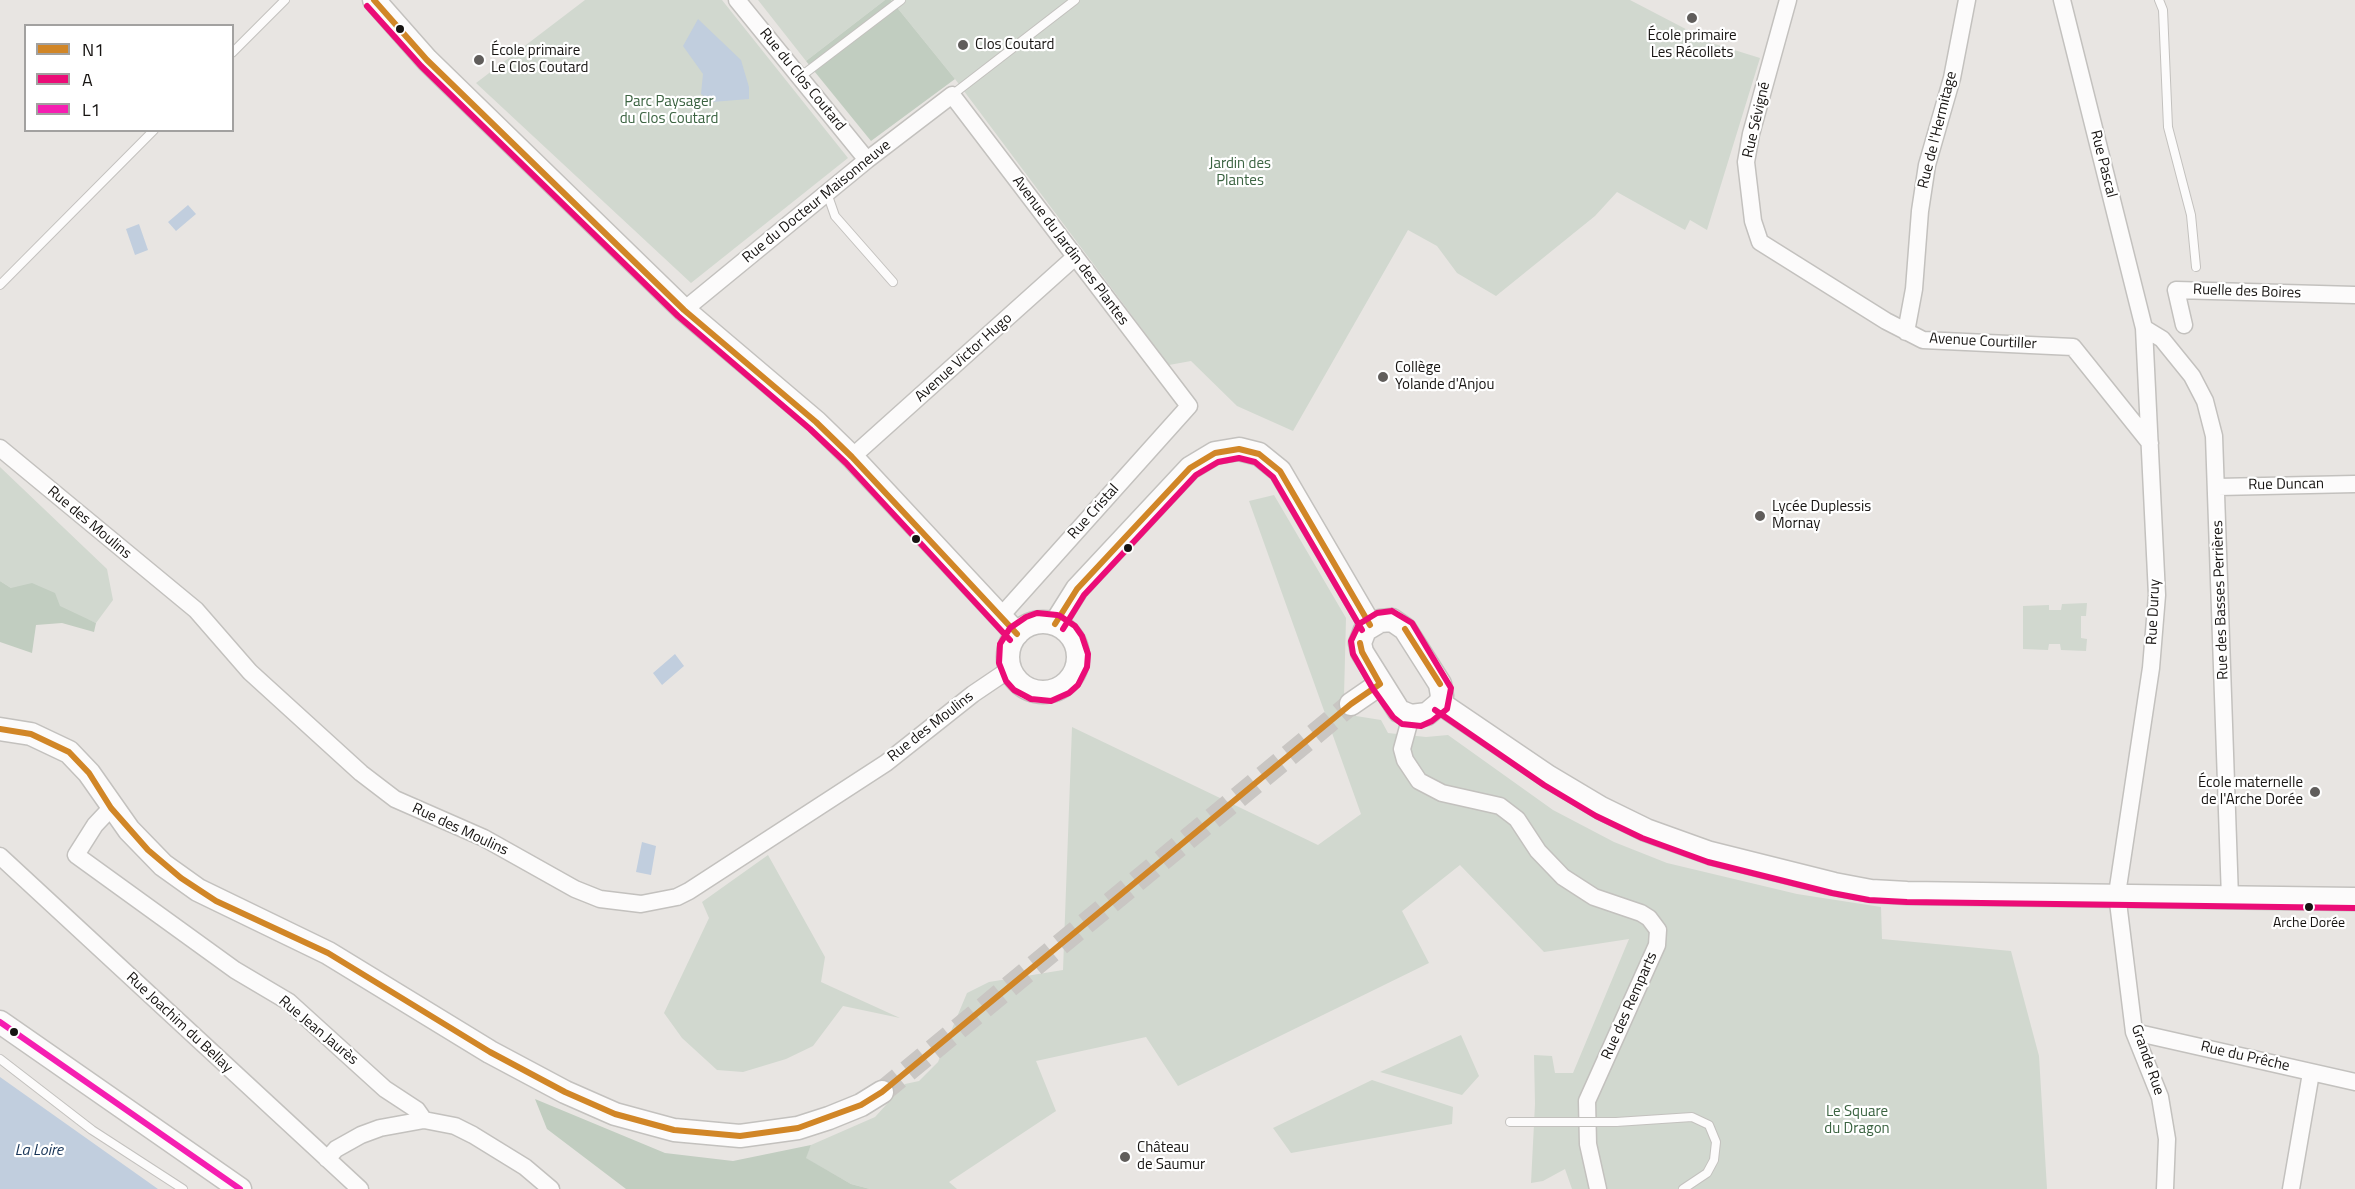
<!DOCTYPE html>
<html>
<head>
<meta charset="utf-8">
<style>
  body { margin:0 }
  #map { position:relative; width:2355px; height:1189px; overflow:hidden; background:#e8e5e2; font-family:"Titillium Web",sans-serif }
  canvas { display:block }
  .legend { position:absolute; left:24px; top:24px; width:210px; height:108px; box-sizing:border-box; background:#fff; border:2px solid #a2a1a0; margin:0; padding:8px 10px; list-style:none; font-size:18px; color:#171412 }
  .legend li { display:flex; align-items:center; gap:12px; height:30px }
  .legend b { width:30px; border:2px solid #a2a1a0 }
</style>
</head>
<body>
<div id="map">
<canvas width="2355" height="1189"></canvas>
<ul class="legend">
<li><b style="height:8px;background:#d18627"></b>N1</li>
<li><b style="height:8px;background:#eb0c77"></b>A</li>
<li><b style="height:8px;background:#f51eb1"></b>L1</li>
</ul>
</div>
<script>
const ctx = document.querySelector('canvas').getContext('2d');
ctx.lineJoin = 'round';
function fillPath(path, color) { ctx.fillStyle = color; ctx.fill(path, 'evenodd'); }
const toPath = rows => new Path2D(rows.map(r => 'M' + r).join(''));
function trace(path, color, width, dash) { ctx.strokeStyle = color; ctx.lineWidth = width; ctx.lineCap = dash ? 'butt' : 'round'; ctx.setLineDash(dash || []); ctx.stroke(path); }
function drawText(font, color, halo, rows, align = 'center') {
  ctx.font = font + ' "Titillium Web",sans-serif'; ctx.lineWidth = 4.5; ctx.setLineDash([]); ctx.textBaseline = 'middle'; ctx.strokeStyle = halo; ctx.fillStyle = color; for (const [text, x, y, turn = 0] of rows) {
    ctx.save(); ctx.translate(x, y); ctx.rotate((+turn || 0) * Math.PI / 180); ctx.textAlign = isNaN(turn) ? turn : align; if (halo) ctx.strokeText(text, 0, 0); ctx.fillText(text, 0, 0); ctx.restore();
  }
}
fillPath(toPath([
  [585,0,722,0,848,158,691,283,476,83],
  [758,0,885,0,806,61],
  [891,0,1630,0,1703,38,1702,40,1760,58,1707,230,1690,220,1685,230,1617,192,1595,216,1496,296,1457,273,1437,246,1408,230,1293,431,1237,406,1191,361,1169,365,955,79],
  [0,467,107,569,113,600,96,623,11,588,0,581],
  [1274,495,1346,618,1344,696,1356,716,1381,720,1388,733,1426,737,1448,735,1553,810,1614,842,1667,863,1797,894,1881,907,1882,939,2011,951,2039,1056,2047,1189,1572,1189,1565,1169,1543,1181,1531,1183,1535,1104,1534,1055,1552,1056,1555,1073,1573,1073,1629,939,1544,952,1460,865,1402,911,1429,963,1178,1086,1146,1037,1036,1061,1056,1111,949,1182,957,1189,870,1189,851,1184,805,1158,811,1145,875,1117,905,1084,919,1081,938,1062,967,993,989,982,1063,970,1072,727,1318,845,1361,814,1249,501],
  [2087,603,2086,616,2081,616,2081,638,2087,639,2086,651,2061,650,2060,644,2049,644,2048,650,2023,649,2023,606,2049,605,2049,610,2061,610,2062,604],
  [768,855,825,957,821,982,900,1018,843,1006,813,1046,786,1059,743,1072,717,1070,682,1038,664,1013,709,918,702,902],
  [1461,1035,1479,1076,1462,1095,1380,1072],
  [1372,1080,1453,1107,1452,1124,1291,1153,1273,1128]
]), '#d1d8cf');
fillPath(toPath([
  [885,0,891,0,955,79,871,141,806,61],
  [0,581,11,588,32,583,55,593,60,606,96,623,94,632,62,623,36,625,32,653,0,642],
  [535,1099,665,1153,733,1161,811,1145,806,1158,851,1184,870,1189,626,1189,547,1129]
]), '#c1cdc0');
fillPath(toPath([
  [698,19,741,60,749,87,749,99,712,102,701,94,703,74,683,46],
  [188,205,196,214,176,231,168,222],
  [139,224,148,250,135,255,126,229],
  [675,654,684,666,662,685,653,673],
  [642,842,656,846,651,875,636,872],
  [0,1077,158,1189,0,1189]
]), '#c1cede');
trace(toPath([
  [882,1092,1351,704]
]), '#c9c6c3', 22, [22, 11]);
const lane = toPath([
  [2159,0,2163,10,2168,127,2191,215,2196,267],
  [232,53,285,0],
  [800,77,901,0],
  [952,95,1075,0],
  [827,193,835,216,893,282],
  [0,285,154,130],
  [0,1059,92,1130,183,1189],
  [1510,1122,1534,1122],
  [1616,1122,1692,1117,1709,1125,1716,1142,1714,1160,1707,1173,1683,1189]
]);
const street = toPath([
  [737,0,867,160],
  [1788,0,1751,134,1746,162,1753,221,1760,242,1886,321,1923,340,2073,347,2150,443],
  [2062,0,2144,328,2157,595,2151,668,2117,894,2134,1032,2160,1097,2167,1139,2165,1189],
  [684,310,867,160,952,95,1189,406,1000,617],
  [2184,325,2176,290,2355,295],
  [2144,328,2162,339,2192,376,2205,401,2214,436,2230,898],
  [1906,332,1914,289,1920,211,1927,165,1952,78,1967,0],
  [0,448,196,610,250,672,361,773,395,799,484,838,575,889,600,899,641,904,677,897,689,891,886,763,973,694,1010,669],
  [852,457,1075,257],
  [2218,487,2355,484],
  [1411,716,1402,749,1405,760,1419,781,1442,793,1500,806,1517,819,1538,851,1563,877,1594,897,1641,913,1649,918,1658,930,1657,945,1587,1101,1588,1144,1598,1189],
  [111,808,95,825,76,855,235,970,289,1002,385,1089,417,1110,424,1120],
  [0,856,360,1189],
  [2134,1032,2355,1082],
  [327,1159,336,1149,361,1135,380,1128,424,1120,455,1126,473,1135,525,1167,551,1189],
  [2291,1189,2311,1073]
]);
const secondary = toPath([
  [374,0,427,60,684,310,816,422,852,457,1017,634],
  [1392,620,1405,629,1440,684,1442,696,1440,703,1427,714,1411,716,1399,711,1362,652,1360,643,1365,630,1380,621,1392,620],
  '1008 657a35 35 0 1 1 70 0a35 35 0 1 1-70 0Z',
  [1055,624,1077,589,1190,468,1215,453,1239,449,1259,454,1280,471,1370,625],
  [1440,703,1549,777,1601,808,1646,830,1710,853,1834,884,1871,891,1907,893,2355,899],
  [1351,704,1380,684],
  [0,729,31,734,69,752,89,773,129,830,163,865,198,890,328,953,490,1052,565,1092,615,1114,674,1130,740,1136,798,1128,829,1118,861,1105,882,1092],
  [0,1022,240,1189]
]);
trace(lane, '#c3c1be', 10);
trace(street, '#c3c1be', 19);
trace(secondary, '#c3c1be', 25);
trace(lane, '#fcfbfb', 8);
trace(street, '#fcfbfb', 16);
trace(secondary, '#fcfbfb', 22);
const laneBridge = toPath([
  [1534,1122,1616,1122]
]);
trace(laneBridge, '#c3c1be', 10, []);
trace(laneBridge, '#fcfbfb', 8);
trace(toPath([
  [374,0,427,60,684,310,816,422,852,457,1017,634],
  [1055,624,1077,589,1190,468,1215,453,1239,449,1259,454,1280,471,1370,625],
  [1405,629,1440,684],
  [1360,643,1362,652,1380,684],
  [0,729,31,734,69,752,89,773,111,808,148,850,181,878,216,901,328,953,490,1052,565,1092,615,1114,674,1130,740,1136,798,1128,861,1105,882,1092,1351,704,1380,684]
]), '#d18627', 6);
trace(toPath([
  [367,6,421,66,678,316,810,429,846,463,1010,640],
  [1392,611,1412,623,1451,688,1447,709,1432,721,1421,726,1402,724,1393,717,1373,689,1353,654,1351,641,1359,624,1377,613,1392,611],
  [1057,615,1037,613,1026,617,1010,628,1000,644,999,663,1006,681,1014,690,1031,699,1051,701,1069,693,1078,685,1087,667,1088,654,1082,636,1075,626,1060,616],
  [1063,629,1084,595,1196,475,1218,462,1239,458,1255,462,1273,477,1362,630],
  [1435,710,1544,785,1596,816,1642,838,1708,862,1832,893,1869,900,1907,902,2355,908]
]), '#eb0c77', 6);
trace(toPath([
  [0,1022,240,1189]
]), '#f51eb1', 6);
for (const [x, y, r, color] of [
  [1692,18,6,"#605d5b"],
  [400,29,5,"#171412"],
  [963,45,6,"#605d5b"],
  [479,60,6,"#605d5b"],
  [1383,377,6,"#605d5b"],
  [1760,516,6,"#605d5b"],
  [916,539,5,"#171412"],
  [1128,548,5,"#171412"],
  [2315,792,6,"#605d5b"],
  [2309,907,5,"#171412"],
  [14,1032,5,"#171412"],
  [1125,1157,6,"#605d5b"]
]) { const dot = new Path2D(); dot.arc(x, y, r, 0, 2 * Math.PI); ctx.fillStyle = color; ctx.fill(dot); trace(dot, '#fff', 2); }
drawText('14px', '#171412', '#fff', [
  ["Arche Dorée",2309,924]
]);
drawText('15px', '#171412', '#fff', [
  ["École primaire",1692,36,"center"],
  ["Les Récollets",1692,53,"center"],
  ["Clos Coutard",975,45],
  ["École primaire",491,51],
  ["Le Clos Coutard",491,68],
  ["Collège",1395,368],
  ["Yolande d'Anjou",1395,385],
  ["Lycée Duplessis",1772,507],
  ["Mornay",1772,524],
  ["École maternelle",2303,783,"right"],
  ["de l'Arche Dorée",2303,800,"right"],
  ["Château",1137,1148],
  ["de Saumur",1137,1165]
], 'left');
drawText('15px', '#171412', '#fff', [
  ["Rue du Clos Coutard",802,80,51],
  ["Rue Sévigné",1757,120,-77],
  ["Rue de l'Hermitage",1938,130,-76],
  ["Rue Pascal",2103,164,76],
  ["Rue du Docteur Maisonneuve",817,202,-39],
  ["Avenue du Jardin des Plantes",1070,251,53],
  ["Ruelle des Boires",2247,292,2],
  ["Avenue Courtiller",1983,342,3],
  ["Avenue Victor Hugo",964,358,-42],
  ["Rue Duncan",2286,485,-1],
  ["Rue Cristal",1094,512,-48],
  ["Rue des Moulins",89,523,40],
  ["Rue des Basses Perrières",2221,600,-92],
  ["Rue Duruy",2154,612,-87],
  ["Rue des Moulins",931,727,-38],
  ["Rue des Moulins",460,830,25],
  ["Rue des Remparts",1630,1006,-66],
  ["Rue Joachim du Bellay",179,1023,43],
  ["Rue Jean Jaurès",318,1031,40],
  ["Rue du Prêche",2245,1057,13],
  ["Grande Rue",2147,1060,71]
]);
drawText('15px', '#3b6341', '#fff', [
  ["Parc Paysager",669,102],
  ["du Clos Coutard",669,119],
  ["Jardin des",1240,164],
  ["Plantes",1240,181],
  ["Le Square",1857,1112],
  ["du Dragon",1857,1129]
]);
drawText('italic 16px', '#153255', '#fff', [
  ["La Loire",39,1151]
]);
</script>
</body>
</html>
